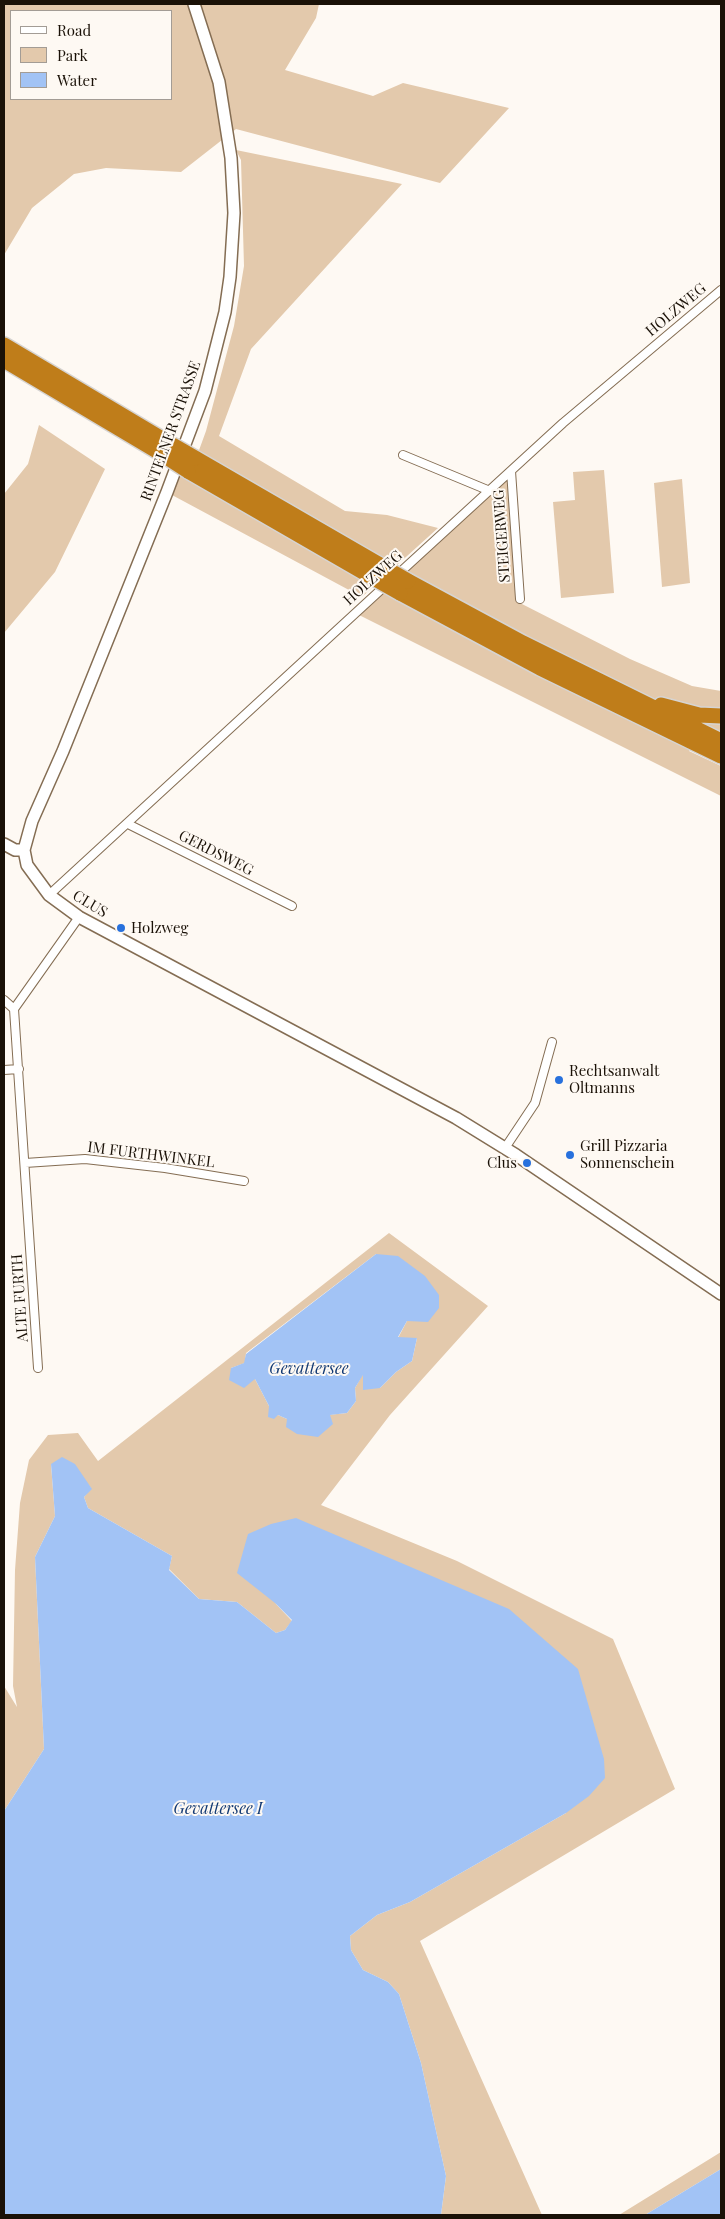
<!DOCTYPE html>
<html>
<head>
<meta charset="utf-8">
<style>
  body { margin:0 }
  #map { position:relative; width:725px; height:2219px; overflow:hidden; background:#fef9f3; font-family:"Playfair Display",serif }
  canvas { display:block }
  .frame { position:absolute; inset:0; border:5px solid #1a1107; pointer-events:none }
  .legend { position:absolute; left:10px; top:10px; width:162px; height:90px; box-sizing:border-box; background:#fef9f3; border:1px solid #a39c95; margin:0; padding:6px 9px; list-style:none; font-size:15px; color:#1a1107 }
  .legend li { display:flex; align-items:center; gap:10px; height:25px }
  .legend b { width:25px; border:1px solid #a39c95 }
</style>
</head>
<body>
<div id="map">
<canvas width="725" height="2219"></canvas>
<div class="frame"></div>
<ul class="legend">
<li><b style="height:6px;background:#fff"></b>Road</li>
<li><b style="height:14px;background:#e3c9ac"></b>Park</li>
<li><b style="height:14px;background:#a2c3f5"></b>Water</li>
</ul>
</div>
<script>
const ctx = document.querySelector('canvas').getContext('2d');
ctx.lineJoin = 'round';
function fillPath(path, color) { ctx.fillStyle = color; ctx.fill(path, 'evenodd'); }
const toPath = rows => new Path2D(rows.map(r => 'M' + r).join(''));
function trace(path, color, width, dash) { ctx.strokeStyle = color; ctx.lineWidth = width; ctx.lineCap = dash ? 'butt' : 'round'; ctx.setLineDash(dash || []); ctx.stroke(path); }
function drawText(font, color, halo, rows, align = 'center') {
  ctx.font = font + ' "Playfair Display",serif'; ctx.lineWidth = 4; ctx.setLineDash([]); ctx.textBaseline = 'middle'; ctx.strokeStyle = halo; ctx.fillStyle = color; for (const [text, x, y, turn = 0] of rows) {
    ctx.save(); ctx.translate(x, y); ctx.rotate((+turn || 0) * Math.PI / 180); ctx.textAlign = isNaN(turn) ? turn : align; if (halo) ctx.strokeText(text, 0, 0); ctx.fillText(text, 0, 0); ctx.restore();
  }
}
fillPath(toPath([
  [4,4,319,4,316,18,285,70,373,96,403,83,509,108,440,183,236,129,181,172,106,168,74,174,32,208,4,255],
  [11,11,171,11,171,99,11,99],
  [236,150,402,184,251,349,219,436,345,511,387,515,438,528,396,566,198,453,206,431,234,326,244,266,241,160],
  [39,425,105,469,55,572,4,633,4,494,28,464],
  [604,470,614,593,561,598,553,502,575,500,573,472],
  [510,471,520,603,630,659,692,686,721,691,721,732,702,723,689,751,721,766,721,796,353,612,398,568],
  [181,475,374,586,362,597,172,495],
  [682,479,690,583,662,587,654,483],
  [389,1233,488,1306,390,1415,321,1505,457,1561,613,1639,675,1789,420,1941,542,2215,441,2215,446,2176,421,2063,399,1994,388,1982,363,1970,351,1950,350,1936,377,1915,410,1902,566,1813,275,1603,292,1621,285,1630,276,1633,237,1602,199,1599,169,1569,172,1556,88,1508,84,1497,91,1488,87,1483,51,1464,55,1516,35,1557,44,1749,4,1811,4,1686,17,1707,13,1686,15,1570,20,1503,29,1460,48,1435,78,1433,98,1461],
  [376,1254,407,1321,398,1338,417,1338,412,1361,396,1372,380,1388,363,1374,355,1388,356,1401,347,1413,287,1419,278,1415,269,1417,269,1406,255,1379,231,1368,245,1363,246,1353],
  [721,2152,721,2169,645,2215,619,2215]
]), '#e3c9ac');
fillPath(toPath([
  [376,1254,398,1256,425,1276,439,1295,439,1308,428,1322,407,1321,398,1337,417,1338,412,1361,396,1372,380,1388,363,1390,363,1375,355,1388,356,1401,347,1413,330,1415,333,1424,318,1437,297,1434,286,1427,287,1419,278,1415,274,1419,268,1417,269,1406,255,1379,244,1388,229,1380,231,1368,244,1363,246,1354],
  [62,1457,75,1464,92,1489,84,1497,88,1508,172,1556,169,1570,199,1599,237,1602,276,1633,285,1630,292,1620,275,1603,237,1573,248,1534,271,1524,296,1518,509,1609,578,1669,604,1759,605,1778,589,1796,566,1813,410,1902,377,1915,350,1936,351,1950,363,1970,388,1982,399,1994,421,2063,446,2176,441,2215,4,2215,4,1811,44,1749,35,1557,55,1516,51,1464],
  [721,2169,721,2215,645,2215]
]), '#a2c3f5');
const street = toPath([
  [403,455,490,491],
  [511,471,520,599],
  [396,576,563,423,721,290],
  [128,824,292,906],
  [49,895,386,585],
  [4,1000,14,1009],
  [4,1070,19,1069],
  [505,1148,535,1103,552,1042],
  [25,1163,85,1159,165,1168,244,1181],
  [38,1368,14,1009,79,917]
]);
const secondary = toPath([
  [194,4,219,82,231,158,234,213,230,277,225,312,205,391,167,492,63,751,32,821,24,850,27,865,49,895,79,917,456,1118,516,1155,721,1294],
  [4,844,15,850,24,850]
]);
const highway = toPath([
  [4,345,162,439],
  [4,360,157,451],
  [195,458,380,565],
  [188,471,370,576],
  [408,581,523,643,721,741],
  [400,593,540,668,721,756],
  [661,705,699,715,721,716]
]);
trace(street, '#846d53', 10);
trace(secondary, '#846d53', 14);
trace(highway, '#d6d4d2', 18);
trace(street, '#fff', 8);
trace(secondary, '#fff', 11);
trace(highway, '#bf7d1a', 15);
const highwayBridge = toPath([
  [162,439,195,458],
  [157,451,188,471],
  [380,565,408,581],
  [370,576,400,593]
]);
trace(highwayBridge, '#d6d4d2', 18, []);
trace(highwayBridge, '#bf7d1a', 15);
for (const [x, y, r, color] of [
  [121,928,5,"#2871dd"],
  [559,1080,5,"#2871dd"],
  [570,1155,5,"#2871dd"],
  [527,1163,5,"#2871dd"]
]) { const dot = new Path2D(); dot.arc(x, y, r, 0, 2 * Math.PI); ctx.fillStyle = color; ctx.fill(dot); trace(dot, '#fef9f3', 2); }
drawText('15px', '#1a1107', '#fef9f3', [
  ["HOLZWEG",676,310,-40],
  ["RINTELNER STRASSE",171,431,-70],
  ["STEIGERWEG",502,536,-94],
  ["HOLZWEG",373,578,-42],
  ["GERDSWEG",216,853,27],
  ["CLUS",90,904,31],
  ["IM FURTHWINKEL",151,1155,7],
  ["ALTE FURTH",20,1298,-94]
]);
drawText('15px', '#1a1107', '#fef9f3', [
  ["Holzweg",131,928],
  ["Rechtsanwalt",569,1071],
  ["Oltmanns",569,1088],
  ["Grill Pizzaria",580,1146],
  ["Sonnenschein",580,1163],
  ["Clus",517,1163,"right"]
], 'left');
drawText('italic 16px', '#113872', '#fef9f3', [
  ["Gevattersee",309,1369],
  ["Gevattersee I",218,1809]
]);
</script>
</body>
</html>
